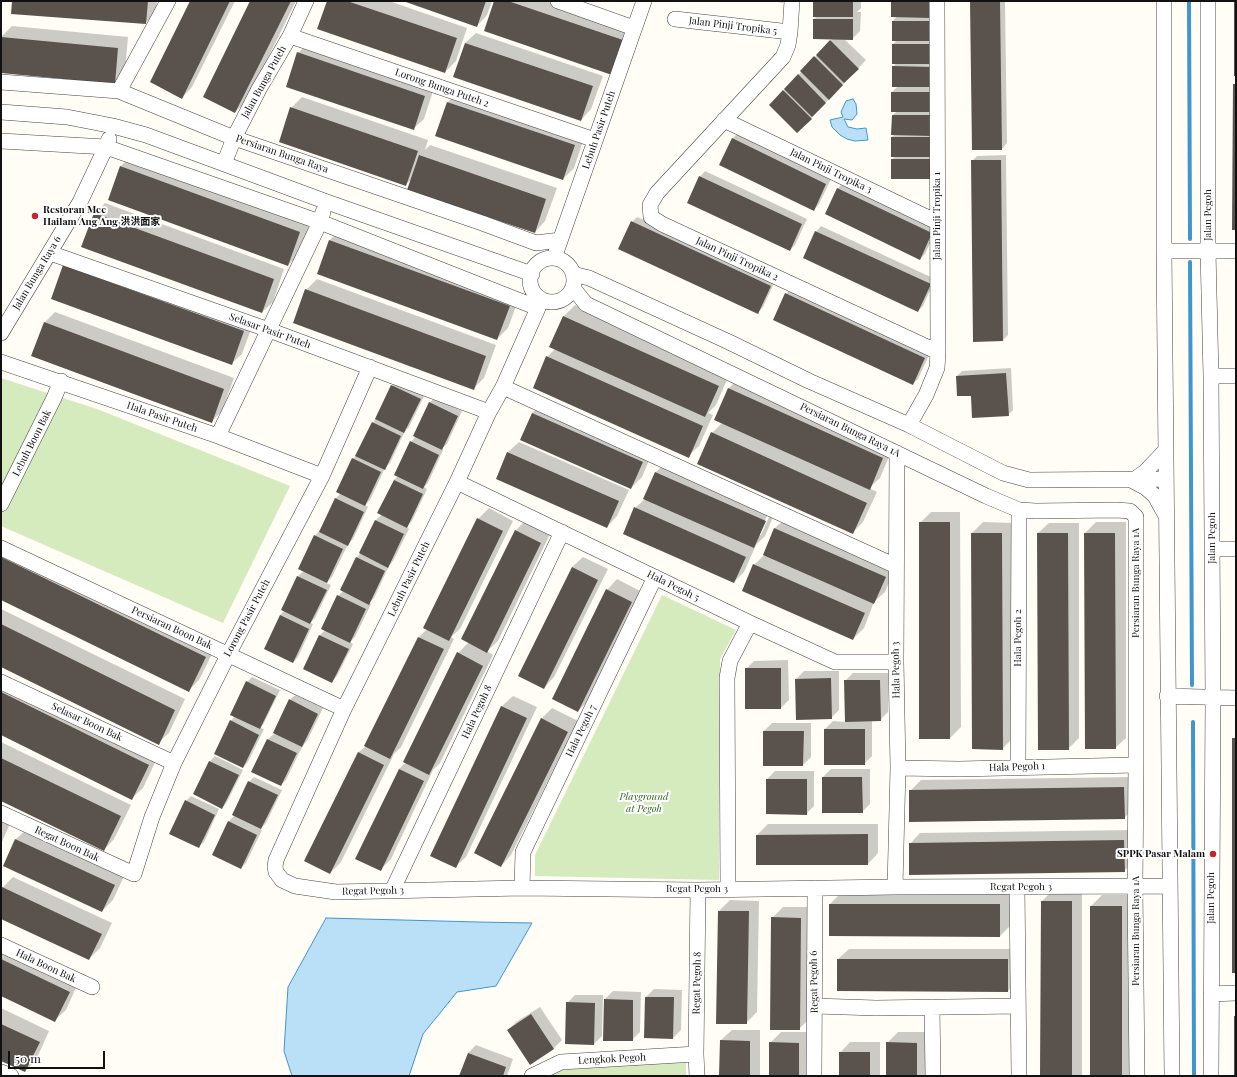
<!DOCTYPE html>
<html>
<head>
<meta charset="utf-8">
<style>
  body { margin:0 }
  #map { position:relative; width:1237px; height:1077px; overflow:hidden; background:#fffdf5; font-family:"Playfair Display",serif }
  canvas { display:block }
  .frame { position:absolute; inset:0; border:2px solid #111; pointer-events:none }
  .scale { position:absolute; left:8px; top:1051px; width:97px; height:18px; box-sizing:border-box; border:2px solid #111; border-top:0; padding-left:5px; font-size:12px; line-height:14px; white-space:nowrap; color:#111; -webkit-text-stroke:3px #fff; paint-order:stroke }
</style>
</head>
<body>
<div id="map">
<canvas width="1237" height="1077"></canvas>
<div class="frame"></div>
<div class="scale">50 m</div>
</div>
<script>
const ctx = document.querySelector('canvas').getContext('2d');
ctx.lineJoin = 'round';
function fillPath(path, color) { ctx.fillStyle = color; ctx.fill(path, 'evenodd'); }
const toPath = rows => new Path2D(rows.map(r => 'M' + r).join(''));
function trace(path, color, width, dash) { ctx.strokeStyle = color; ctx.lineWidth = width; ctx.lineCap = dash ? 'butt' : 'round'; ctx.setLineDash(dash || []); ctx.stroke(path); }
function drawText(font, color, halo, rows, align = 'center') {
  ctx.font = font + ' "Playfair Display","Noto Sans SC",serif'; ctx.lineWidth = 4; ctx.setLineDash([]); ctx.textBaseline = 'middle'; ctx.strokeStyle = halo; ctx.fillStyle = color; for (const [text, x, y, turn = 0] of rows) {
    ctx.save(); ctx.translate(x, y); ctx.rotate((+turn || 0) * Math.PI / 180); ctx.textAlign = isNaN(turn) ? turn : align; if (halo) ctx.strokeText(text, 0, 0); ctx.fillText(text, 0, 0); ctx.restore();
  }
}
fillPath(toPath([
  [1,378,97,409,290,486,223,623,1,526],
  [662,595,736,630,720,659,719,880,535,876,535,855],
  [686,1061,686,1076,547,1076,561,1070]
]), '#d5ebbd');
const water = toPath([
  [853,99,856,104,857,114,852,120,844,119,848,127,857,129,866,128,868,140,855,141,847,139,840,135,832,127,830,120,843,117,841,112,846,101,853,99],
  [326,918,478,922,532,923,496,986,457,992,423,1034,409,1076,292,1076,284,1051,288,987,326,918]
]);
fillPath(water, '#b9e0f7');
trace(water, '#3f96cf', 1);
fillPath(toPath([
  [13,1,157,1,156,13,145,23],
  [191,1,235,1,192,87,182,98],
  [252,1,296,1,246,102,235,112],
  [328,1,389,1,467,28,456,61,445,72],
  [405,1,492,1,487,15,477,26],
  [495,1,549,1,633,30,622,63],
  [772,1,784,1,783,3],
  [814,1,861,1,861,8,857,12,861,12,860,31,852,39,844,39,866,60,798,132,770,105,833,38,814,19,817,16],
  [892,1,939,1,939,170,892,160,895,156,892,137,895,134,893,115,897,111,892,92,898,86,893,67,896,63,893,44,897,40,893,21,897,16],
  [971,1,1005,1,1007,143,1002,149],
  [12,26,128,37,125,72,115,83,1,72,1,37],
  [476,33,603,76,591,109,581,120,465,43],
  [309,42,435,85,424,119,413,129,298,53],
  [459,91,585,135,574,168,563,179,437,135,448,102],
  [302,97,428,140,425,150,430,145,557,188,545,221,535,232,412,179,406,184,291,108],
  [737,134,831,179,819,204,814,210,732,139],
  [1006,155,1008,335,1003,340,972,161,977,156],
  [131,156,310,222,299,254,288,265,121,166],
  [705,171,807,219,795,245,790,250,700,177],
  [843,183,937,228,925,254,920,259,826,214,838,188],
  [105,203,284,269,273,302,262,312,95,214],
  [637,217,775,281,763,307,758,312,632,222],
  [821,226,935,279,923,306,918,311,816,232],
  [340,229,520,295,508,328,497,339,318,273,330,240],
  [75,255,254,321,242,354,231,364,52,298],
  [317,279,496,345,484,378,473,389,306,290],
  [791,288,930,353,918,379,912,384,774,320,786,294],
  [575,305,729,375,716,405,708,413,713,415,699,446,688,456,547,357,555,349,551,346,564,316],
  [55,312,234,378,222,411,212,421,44,323],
  [1011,368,1013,410,1008,415,972,395,957,376,962,371],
  [739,378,893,447,880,478,869,488,877,492,863,522,852,533,712,433,722,423,728,389],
  [397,381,425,394,409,427,405,431,390,463,385,468,370,500,365,505,368,507,353,539,348,544,332,577,326,583,331,585,315,618,310,623,313,624,298,657,293,662,280,615,285,610,282,609,298,576,304,571,315,536,320,530,336,498,341,493,353,459,357,454,392,386],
  [435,398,462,411,447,444,441,449,443,450,428,483,424,487,427,489,412,521,406,527,409,529,393,561,389,566,374,598,369,603,371,604,355,637,350,642,353,644,337,676,332,681,304,668,320,635,325,630,338,596,343,591,357,557,361,553,376,520,382,514,394,480,398,476,411,442,416,436,429,403],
  [543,403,653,451,642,477,631,488,532,413],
  [519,442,629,490,617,516,607,527,497,478,508,452],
  [666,462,776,510,765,536,756,545,744,572,734,582,635,508,645,499,655,473],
  [767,516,769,517,761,535,759,535],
  [489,508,513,521,460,629,451,637,454,639,401,747,394,754,341,862,330,873,306,861,359,752,366,746,419,637,427,629,478,519],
  [931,512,960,512,961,727,950,738,920,523],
  [786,518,896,566,885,592,874,602,864,628,853,639,754,565,765,554,775,528],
  [526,520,551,532,498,641,487,651,493,655,440,763,433,770,391,859,380,870,399,769,406,762,458,653,469,642,516,530],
  [983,522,1013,523,1013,738,1002,749,972,533],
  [1096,522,1126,522,1126,738,1115,748,1086,748,1085,533],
  [1049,523,1079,523,1079,738,1068,749,1038,533],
  [1,554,216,646,199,680,189,690,1,599],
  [583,557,608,569,554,677,544,688,572,567],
  [617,579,642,592,589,700,578,711,607,590],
  [1,609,185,699,169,733,158,743,1,666],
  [788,660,789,700,781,708,746,669,754,661],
  [804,671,839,671,839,710,831,718,797,719,796,679],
  [853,673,888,673,888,712,880,720,872,720,872,756,864,764,825,729,833,721,846,722,845,681],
  [1,677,159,754,143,788,132,798,1,734],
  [252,677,280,690,264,723,260,728,264,729,248,762,243,767,231,721,235,716,247,682],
  [295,695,323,708,307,741,302,747,286,780,281,785,253,772,268,739,274,734,290,700],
  [513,696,537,707,466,857,455,867,431,856,502,706],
  [552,708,578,721,511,855,501,866,541,719],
  [772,723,811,723,811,757,803,765,764,765,764,731],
  [1,742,131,805,114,839,104,850,1,800],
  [215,756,243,770,227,802,222,807,194,794,210,761],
  [831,769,870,769,870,804,862,812,823,777],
  [775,771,814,771,814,806,806,814,767,779],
  [254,777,282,790,266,823,260,829,262,830,246,863,241,868,213,854,229,821,235,815,249,782],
  [1135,777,1135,807,1124,818,910,791,921,780],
  [191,796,219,809,204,842,198,847,186,801],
  [1,814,12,819,1,844],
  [768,824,878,824,878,853,868,864,757,835],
  [27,829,125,874,113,900,102,911,4,865,16,839],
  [1134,830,1135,860,1124,871,910,844,920,833],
  [13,877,112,923,100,948,89,959,1,918,1,891,3,887],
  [1052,891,1082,891,1082,1076,1041,1076,1042,901],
  [841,893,1010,894,1011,925,1000,936,830,904],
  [1102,895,1132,895,1132,1076,1091,1076,1091,906],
  [730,900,759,901,757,1012,746,1023,719,911],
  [783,907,812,907,810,1018,799,1029,772,918],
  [1,943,79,981,66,1010,55,1020,1,994],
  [849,949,1019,949,1018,980,1008,991,838,959],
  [654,989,682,990,681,1030,673,1038,645,1037,646,997],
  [613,991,641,992,640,1032,632,1040,605,999],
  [575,995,603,995,602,1036,594,1044,567,1003],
  [540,1007,562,1040,554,1048,530,1064,508,1030,516,1022],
  [1,1008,49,1031,36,1060,25,1071,1,1059],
  [732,1030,760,1030,760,1076,720,1076,721,1040],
  [781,1032,810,1032,809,1076,770,1076,770,1043],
  [898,1032,927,1032,927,1076,887,1076,887,1043],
  [850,1042,880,1042,880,1076,840,1076,840,1053],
  [476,1045,513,1059,507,1076,460,1076,468,1053]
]), '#0003');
trace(toPath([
  [1189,1,1190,239],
  [1190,262,1192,685],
  [1193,722,1194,1076]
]), '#3f96cf', 4);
fillPath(toPath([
  [12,1,148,1,146,24,11,14],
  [190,1,230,1,182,99,150,82],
  [250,1,291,1,235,113,203,97],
  [327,1,347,1,457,38,445,73,317,29],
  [403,1,486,1,477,27],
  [494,1,508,1,623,40,612,75,484,31],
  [813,1,853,1,853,17,813,17],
  [891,1,931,1,931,18,891,17],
  [970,1,1000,1,1002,150,972,150],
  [1234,1,1236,1,1236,76,1234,76],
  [813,19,853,19,853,40,813,39],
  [892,21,932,21,932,41,892,41],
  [1,37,118,48,115,84,1,73],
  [830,40,859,69,844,83,816,55],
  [465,43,593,86,581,121,453,77],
  [892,44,932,44,932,64,892,64],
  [297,52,425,96,414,130,286,87],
  [814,56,843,85,829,100,800,71],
  [892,66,932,67,932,87,892,87],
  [798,74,826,103,812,117,784,89],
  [1233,84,1236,84,1236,230,1232,230],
  [783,90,812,119,797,133,769,105],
  [891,92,932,92,932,112,891,112],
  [447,102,575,145,563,180,435,136],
  [290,107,418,151,406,186,279,142],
  [892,115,932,115,932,136,891,135],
  [891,137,932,137,932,157,891,157],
  [732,138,826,184,814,211,719,165],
  [419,155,546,199,535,233,407,190],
  [891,159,931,159,931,179,891,179],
  [971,160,1001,160,1003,341,973,342],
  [120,166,300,232,288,266,108,200],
  [699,176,802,224,790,251,687,203],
  [837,188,932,233,920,260,825,214],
  [94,213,274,279,262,313,81,247],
  [631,221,771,286,758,314,618,249],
  [815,231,931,284,918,312,803,258],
  [329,240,510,306,497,340,317,274],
  [63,265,244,331,232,365,51,299],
  [305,289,486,356,474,390,293,323],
  [785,293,925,358,913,385,773,320],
  [563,316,719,386,705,417,549,347],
  [44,322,224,389,212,423,31,356],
  [546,356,703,426,689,458,533,388],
  [1006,373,1009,416,972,418,971,396,957,396,956,376],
  [391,385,421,399,404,433,375,419],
  [728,388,883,458,870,490,714,420],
  [429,402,458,416,442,450,413,436],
  [532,413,643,462,631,489,520,440],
  [372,422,401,436,385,470,355,456],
  [711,432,867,503,853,534,697,464],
  [410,441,439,455,423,489,394,475],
  [507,452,619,501,607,528,496,479],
  [352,458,381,472,365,506,336,492],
  [655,472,766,521,754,548,643,499],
  [394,480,423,494,407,528,377,513],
  [335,498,364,512,348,546,319,532],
  [634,507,746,557,734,583,623,534],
  [477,518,503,531,449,641,423,628],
  [375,520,404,534,388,568,359,553],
  [919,522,950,522,950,739,919,739],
  [774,528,886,577,874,604,763,555],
  [515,530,541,543,487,653,461,639],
  [971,533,1002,533,1003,750,972,749],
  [1037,533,1068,533,1069,750,1038,750],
  [1084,533,1115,533,1116,749,1085,749],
  [314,535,343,549,327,583,298,569],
  [1,557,206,657,189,692,1,600],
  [356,557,385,571,369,605,340,590],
  [753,564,865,613,853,640,742,591],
  [572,567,598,580,544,689,518,676],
  [297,576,327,590,310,624,281,610],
  [606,589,632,602,578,712,552,699],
  [337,595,366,609,350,643,321,629],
  [280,615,309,629,293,663,264,649],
  [1,624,175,710,159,745,1,667],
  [319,635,349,649,332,683,303,669],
  [418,637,444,649,390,759,364,746],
  [457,652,483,666,429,775,403,762],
  [745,668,781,668,781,709,745,709],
  [831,678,832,719,796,720,795,679],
  [844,680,880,680,881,721,845,722],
  [246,681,276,696,260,729,230,715],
  [1,692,149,765,132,800,1,735],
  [289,699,318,714,302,747,273,733],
  [501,706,527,718,456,868,430,856],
  [541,718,568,732,501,867,474,853],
  [230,720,259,735,243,768,214,754],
  [824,729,865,729,865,765,824,765],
  [763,731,804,731,803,766,763,766],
  [1232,738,1236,738,1236,973,1232,973],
  [267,739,297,753,281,786,251,772],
  [358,752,384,765,330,874,304,861],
  [1,758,121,816,104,851,1,801],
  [209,761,239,775,222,809,193,794],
  [399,769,424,781,381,871,355,859],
  [822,777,862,777,863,813,822,813],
  [766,779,807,779,807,815,766,814],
  [248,781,278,795,261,829,232,815],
  [1124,787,1125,819,909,822,909,790],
  [185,800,215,815,199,848,169,834],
  [228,821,257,835,241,869,212,855],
  [868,834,868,865,756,865,756,835],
  [15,839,115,885,102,912,3,866],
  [1124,840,1125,872,909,875,909,843],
  [2,887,102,934,89,960,1,919],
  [1041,901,1072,901,1072,1076,1040,1076],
  [829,904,1000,904,1000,937,829,936],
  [1090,906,1122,906,1122,1076,1090,1076],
  [718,911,749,911,747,1024,716,1024],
  [771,917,801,918,800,1030,770,1030],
  [1,959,70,992,55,1022,1,996],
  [837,959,1008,959,1008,992,837,991],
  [645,997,674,997,673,1039,644,1038],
  [604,999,633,1000,633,1041,603,1041],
  [566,1002,595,1003,594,1045,565,1044],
  [531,1014,554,1049,530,1065,507,1030],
  [1234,1016,1236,1016,1236,1076,1234,1076],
  [1,1024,40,1042,25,1072,1,1061],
  [720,1040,750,1041,750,1076,719,1076],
  [769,1042,799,1043,799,1076,769,1076],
  [886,1042,917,1043,917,1076,886,1076],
  [839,1052,870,1052,870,1076,839,1076],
  [468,1053,506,1067,503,1076,459,1076]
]), '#5a524d');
const minor = toPath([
  [558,1,634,28],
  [792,1,790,32,788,45,783,57,657,193,650,205,651,217,662,224,938,352],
  [1164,1,1164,251,1172,1076],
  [1208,1,1208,251,1211,376,1213,698,1211,1076],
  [675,19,790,32],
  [290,36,595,140],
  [1,82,119,91,234,138,482,223,536,243,560,240],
  [119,91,168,1],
  [1,112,67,117,113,126,146,135,327,202,532,274],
  [724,120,937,222],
  [1,141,106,147,320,222,538,308],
  [224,164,234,138,259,89,290,36,306,1],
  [1164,251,1236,251],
  [50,253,269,330,489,412],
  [554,258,644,1],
  '530 280a22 22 0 1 1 44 0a22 22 0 1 1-44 0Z',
  [573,274,589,278,729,342,809,381,909,425,1003,473,1029,480,1166,479],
  [573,288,586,304,986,496,1019,510,1036,511,1116,510,1130,511,1136,517,1136,765,1135,887,1137,1076],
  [541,299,538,308,503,387,489,412,457,482,344,709,276,860,275,867,276,872,282,880,295,886,336,892,522,888,698,890,895,887,1170,886],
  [1,333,80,202,106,147,109,139],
  [1,362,218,436,322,476],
  [1211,376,1236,376],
  [503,387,896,566],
  [909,425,926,395,937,368,938,352,937,1],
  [218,436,320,222,323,212],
  [1135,479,1145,472,1166,450],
  [1131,480,1146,488,1155,496,1165,514],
  [457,482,750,623,835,662,896,662],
  [1,504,54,398,61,381],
  [1,548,344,709],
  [1212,549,1236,549],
  [1,682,174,763],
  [1167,696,1236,698],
  [1018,767,1019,510],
  [898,768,959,769,1136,765],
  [1,813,134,874,152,817,174,763,228,655,322,476,370,367],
  [895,887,898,768,896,662,897,453],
  [1017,887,1019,1076],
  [522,888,523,852,655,577],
  [728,889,727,678,730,661,750,623],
  [392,891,562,532],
  [1,945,92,987],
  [1211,994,1236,993],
  [815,1006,876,1008,1018,1006],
  [932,1007,933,1076],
  [1,1072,11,1076],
  [532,1076,561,1062,696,1054],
  [697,1076,696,1054,698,890],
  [814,1076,815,888]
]);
trace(minor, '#444', 16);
trace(minor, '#fff', 15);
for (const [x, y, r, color] of [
  [35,216,4,"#c4262e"],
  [1213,854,4,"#c4262e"]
]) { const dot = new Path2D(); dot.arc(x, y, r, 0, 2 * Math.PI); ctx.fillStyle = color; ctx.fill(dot); trace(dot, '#fff', 1.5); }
drawText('10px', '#111', '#fff', [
  ["Jalan Pinji Tropika 5",733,26,7],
  ["Jalan Bunga Puteh",264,82,-61],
  ["Lorong Bunga Puteh 2",442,88,19],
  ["Lebuh Pasir Puteh",599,130,-71],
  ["Persiaran Bunga Raya",282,154,19],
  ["Jalan Pinji Tropika 3",831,171,26],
  ["Jalan Pegoh",1208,215,-90],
  ["Jalan Pinji Tropika 1",937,216,-90],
  ["Jalan Pinji Tropika 2",737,259,25],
  ["Jalan Bunga Raya 6",37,273,-59],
  ["Selasar Pasir Puteh",270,331,20],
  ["Hala Pasir Puteh",162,417,19],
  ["Persiaran Bunga Raya 1A",850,430,26],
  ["Lebuh Boon Bak",32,443,-63],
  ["Jalan Pegoh",1212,538,-90],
  ["Lebuh Pasir Puteh",409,579,-64],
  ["Persiaran Bunga Raya 1A",1136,583,-90],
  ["Hala Pegoh 5",673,586,26],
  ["Lorong Pasir Puteh",247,618,-62],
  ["Persiaran Boon Bak",172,628,25],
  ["Hala Pegoh 2",1018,638,-90],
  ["Hala Pegoh 3",896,670,-91],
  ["Hala Pegoh 8",477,712,-65],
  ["Selasar Boon Bak",87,722,25],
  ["Hala Pegoh 7",581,731,-64],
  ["Hala Pegoh 1",1017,767,-2],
  ["Regat Boon Bak",67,844,25],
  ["Regat Pegoh 3",1021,887],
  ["Regat Pegoh 3",697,889],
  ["Regat Pegoh 3",373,891,-1],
  ["Jalan Pegoh",1211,898,-90],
  ["Persiaran Bunga Raya 1A",1136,931,-90],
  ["Hala Boon Bak",46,966,25],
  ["Regat Pegoh 6",814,982,-91],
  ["Regat Pegoh 8",697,983,-89],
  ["Lengkok Pegoh",612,1059,-3]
]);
drawText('bold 10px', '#111', '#fff', [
  ["Restoran Mee",43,210],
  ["Hailam Ang Ang 洪洪面家",43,222],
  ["SPPK Pasar Malam",1205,854,"right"]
], 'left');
drawText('italic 10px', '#2f6b1f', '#fff', [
  ["Playground",644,797],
  ["at Pegoh",644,809]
]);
</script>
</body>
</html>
